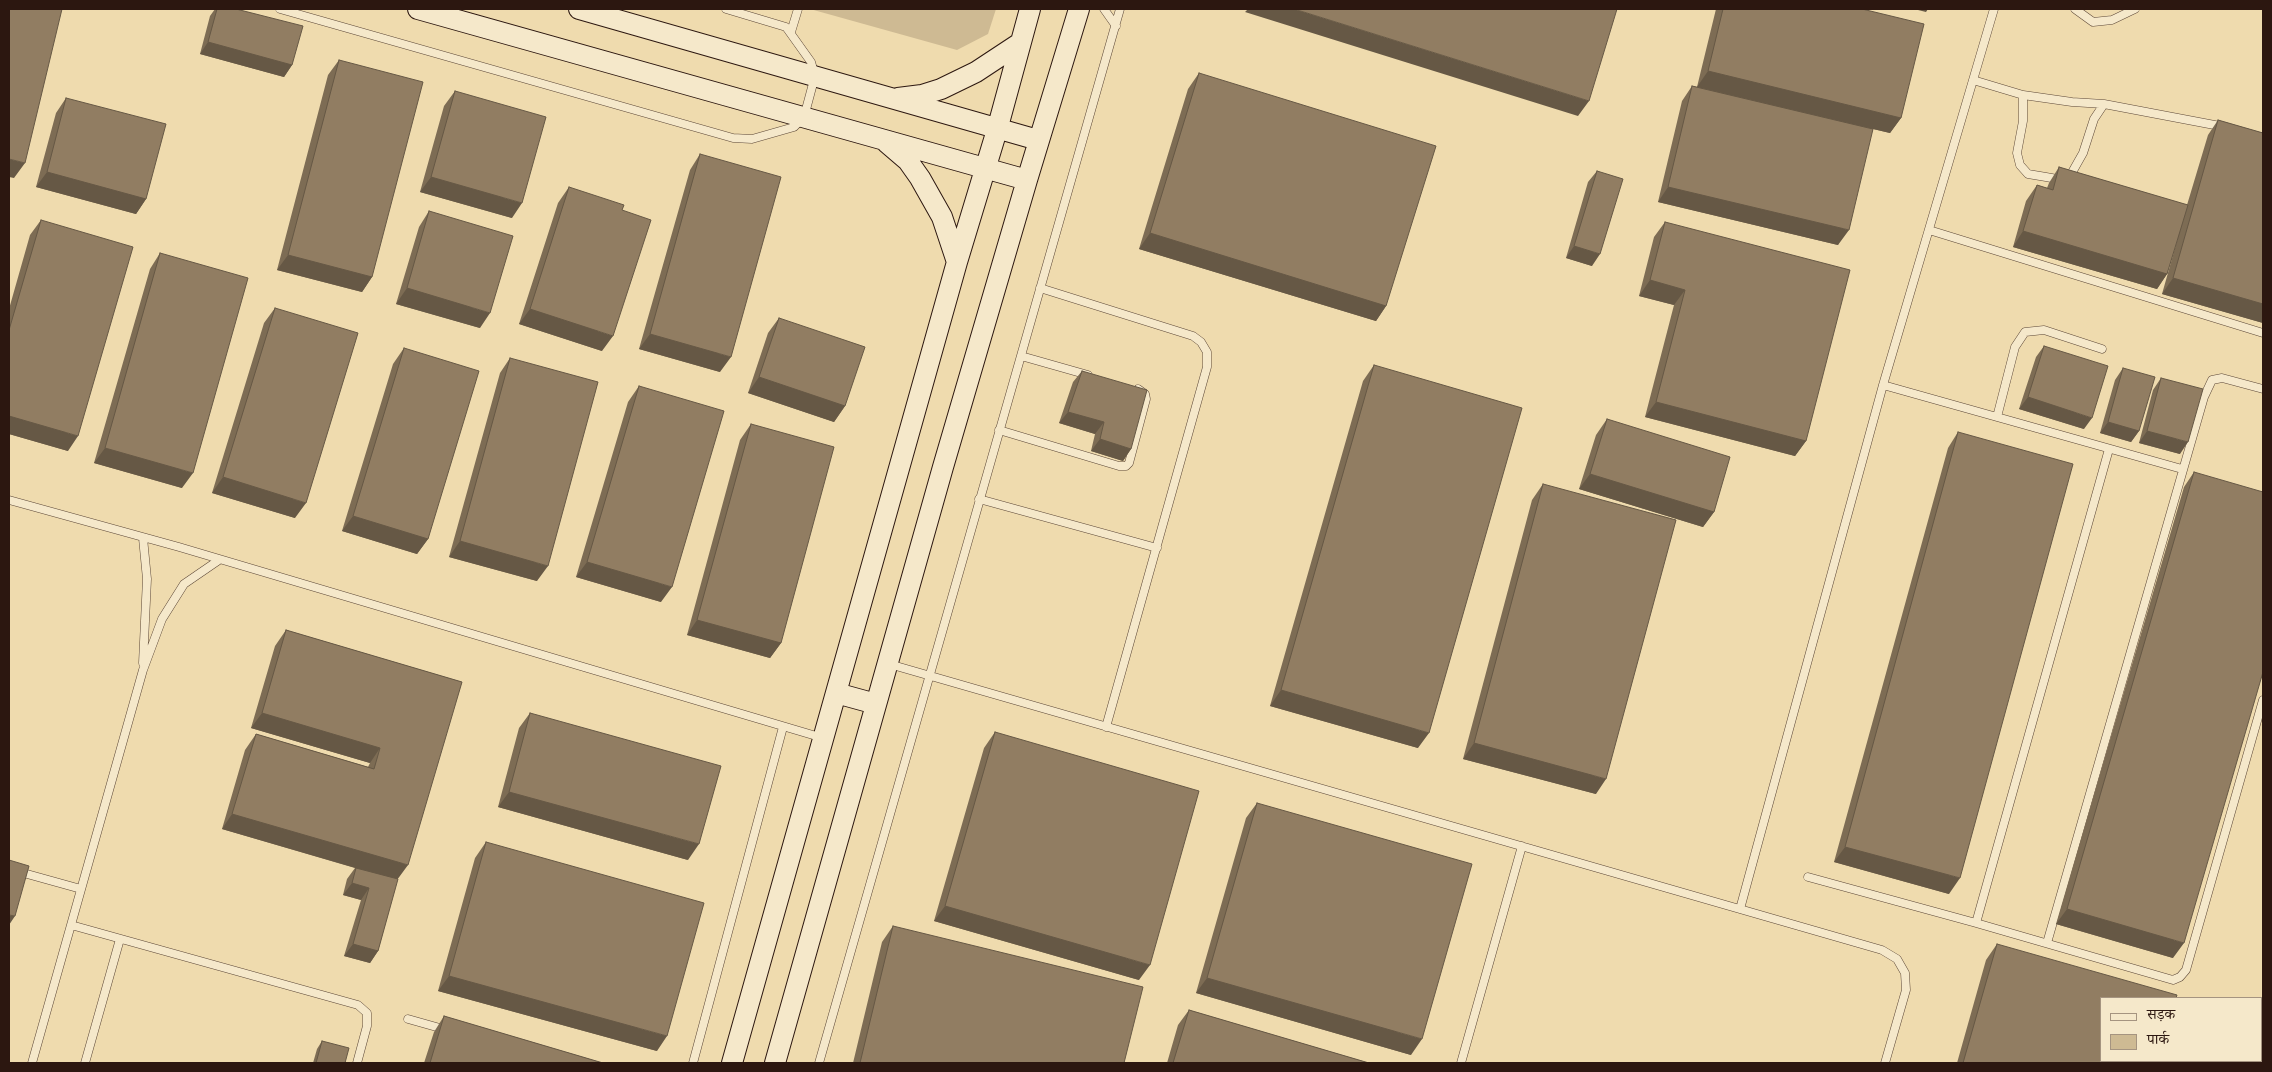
<!DOCTYPE html>
<html>
<head>
<meta charset="utf-8">
<style>
  body { margin:0 }
  #map { position:relative; width:2272px; height:1072px; overflow:hidden; background:#efdbae; font-family:"IM FELL English","Noto Serif Devanagari",serif }
  canvas { display:block }
  .frame { position:absolute; inset:0; border:10px solid #2c1710; pointer-events:none }
  .legend { position:absolute; left:2100px; top:997px; width:162px; height:65px; box-sizing:border-box; background:#f5e8ca; border:1px solid #a59480; margin:0; padding:6px 9px; list-style:none; font-size:15px; color:#2c1710 }
  .legend li { display:flex; align-items:center; gap:10px; height:25px }
  .legend b { width:25px; border:1px solid #a59480 }
</style>
</head>
<body>
<div id="map">
<canvas width="2272" height="1072"></canvas>
<div class="frame"></div>
<ul class="legend">
<li><b style="height:6px;background:#f5e8ca"></b>सड़क</li>
<li><b style="height:14px;background:#ceba93"></b>पार्क</li>
</ul>
</div>
<script>
const ctx = document.querySelector('canvas').getContext('2d');
ctx.lineJoin = 'round';
function fillPath(path, color) { ctx.fillStyle = color; ctx.fill(path, 'evenodd'); }
const toPath = rows => new Path2D(rows.map(r => 'M' + r).join(''));
function trace(path, color, width, dash) { ctx.strokeStyle = color; ctx.lineWidth = width; ctx.lineCap = dash ? 'butt' : 'round'; ctx.setLineDash(dash || []); ctx.stroke(path); }
fillPath(toPath([
  [810,9,996,9,988,34,957,50]
]), '#ceba93');
const lane = toPath([
  [280,9,733,138,752,139,794,127,804,117,815,76,811,62,786,27,726,9],
  [1104,9,1116,26],
  [2075,9,2093,22,2112,20,2135,9],
  [791,32,798,9],
  [1973,80,2023,95,2023,121,2017,153,2020,165,2028,174,2046,177,2057,179,2070,176,2083,153,2094,119,2104,104,2225,127],
  [2023,95,2072,102,2104,104],
  [1929,230,2263,333],
  [1040,288,1193,336,1201,342,1207,352,1207,367,1106,727],
  [1021,356,1088,375],
  [1883,385,2182,469],
  [1997,417,2015,347,2025,332,2044,330,2102,349],
  [999,430,1119,466,1126,466,1129,463,1146,399,1145,394,1138,389],
  [979,499,1157,548],
  [9,500,179,547,823,738],
  [143,663,147,579,143,538],
  [889,664,1882,950,1897,959,1905,973,1906,990,1885,1063],
  [9,869,81,889],
  [1808,877,1976,923,2109,449],
  [1740,909,1883,385,1994,9],
  [1976,923,2173,980,2180,977,2186,970,2263,700],
  [71,925,358,1005,367,1013,367,1026,357,1063],
  [2047,943,2204,397,2212,380,2222,378,2263,389],
  [408,1019,447,1030],
  [32,1063,143,670,162,619,184,584,219,560],
  [85,1063,120,939],
  [693,1063,783,727],
  [819,1063,1120,9],
  [1461,1063,1522,846]
]);
const secondary = toPath([
  [418,9,1027,180],
  [579,9,1038,140],
  [898,98,922,95,941,89,976,72,1020,43],
  [887,143,908,161,920,178,942,217,957,262],
  [836,693,876,704],
  [732,1063,957,262,997,130,1030,9],
  [775,1063,943,467,1027,180,1079,9]
]);
trace(lane, '#5d4838', 9);
trace(secondary, '#2c1710', 22);
trace(lane, '#f5e8ca', 8);
trace(secondary, '#f5e8ca', 20);
fillPath(toPath([
  [215,9,236,9,292,65,284,77,200,54,210,16],
  [1716,9,1862,9,1901,118,1890,133,1873,129,1838,245,1658,202,1682,101,1692,86,1697,87],
  [339,60,372,277,362,292,277,270,328,75],
  [1199,73,1386,306,1376,321,1139,249,1188,89],
  [455,91,512,218,420,192,444,106],
  [66,98,146,199,136,214,36,187,56,113],
  [2218,120,2263,133,2263,323,2162,294,2179,234,2167,274,2157,289,2013,247,2026,201,2037,185,2047,188,2049,183,2059,167,2187,205,2208,135],
  [700,154,720,372,639,349,690,170],
  [1597,171,1592,266,1566,258,1588,182],
  [569,187,602,351,519,324,558,203],
  [429,211,480,328,396,304,419,227],
  [41,220,68,451,9,434,9,309,30,235],
  [1665,222,1806,441,1795,456,1645,417,1674,305,1639,296,1654,237],
  [160,253,182,488,94,463,150,269],
  [275,308,295,518,212,493,264,323],
  [779,318,845,406,834,422,748,393,768,333],
  [2044,346,2084,429,2019,409,2036,357],
  [404,348,428,539,417,554,342,531,393,364],
  [510,358,537,581,449,557,500,373],
  [1374,365,1418,748,1270,706,1363,381],
  [2123,368,2139,431,2131,442,2100,433,2115,380],
  [1082,371,1131,449,1123,461,1091,451,1095,434,1059,423,1073,382],
  [2161,378,2180,454,2139,443,2153,390],
  [639,386,661,602,576,577,628,402],
  [1607,419,1714,512,1703,527,1579,489,1596,435],
  [751,424,781,643,770,658,687,635,740,440],
  [1958,432,1949,894,1834,862,1948,448],
  [2194,472,2173,958,2056,924,2184,487],
  [1543,484,1596,794,1463,759,1532,500],
  [286,630,462,682,397,880,378,951,370,963,344,956,361,900,343,895,347,879,355,868,222,829,245,750,256,734,368,767,370,763,251,728,275,646],
  [530,713,688,860,498,807,519,728],
  [995,732,1139,980,934,921,984,748],
  [1257,803,1411,1055,1196,993,1246,818],
  [486,842,657,1051,438,991,475,858],
  [893,926,1124,1063,853,1063,882,942],
  [1997,944,2158,1063,1957,1063,1986,960],
  [1189,1010,1369,1063,1167,1063,1178,1025],
  [444,1016,603,1063,424,1063,434,1032],
  [322,1041,345,1063,313,1063,317,1049]
]), '#7d6c54');
fillPath(toPath([
  [1248,9,1294,9,1589,101,1578,116,1245,12],
  [1914,9,1928,9,1926,12],
  [208,42,292,65,284,77,200,54],
  [1708,71,1901,118,1890,133,1697,87],
  [9,159,25,163,14,178,9,177],
  [47,172,146,199,136,214,36,187],
  [431,177,522,203,512,218,420,192],
  [1668,187,1849,230,1838,245,1658,202],
  [2023,231,2167,274,2157,289,2013,247],
  [1150,233,1386,306,1376,321,1139,249],
  [1574,246,1600,254,1592,266,1566,258],
  [288,255,372,277,362,292,277,270],
  [2173,278,2263,304,2263,323,2162,294],
  [1650,280,1685,290,1674,305,1639,296],
  [407,288,490,313,480,328,396,304],
  [530,309,613,336,602,351,519,324],
  [650,334,731,357,720,372,639,349],
  [759,377,845,406,834,422,748,393],
  [2028,397,2092,418,2084,429,2019,409],
  [1656,402,1806,441,1795,456,1645,417],
  [1068,412,1104,422,1095,434,1059,423],
  [9,416,78,436,68,451,9,434],
  [2108,422,2139,431,2131,442,2100,433],
  [2147,431,2188,442,2180,454,2139,443],
  [1100,439,1131,449,1123,461,1091,451],
  [105,448,193,473,182,488,94,463],
  [1590,474,1714,512,1703,527,1579,489],
  [223,477,306,503,295,518,212,493],
  [353,516,428,539,417,554,342,531],
  [460,541,548,566,537,581,449,557],
  [587,562,672,587,661,602,576,577],
  [697,620,781,643,770,658,687,635],
  [1281,690,1429,733,1418,748,1270,706],
  [262,713,380,748,370,763,251,728],
  [1474,743,1606,779,1596,794,1463,759],
  [509,792,699,844,688,860,498,807],
  [232,814,408,865,397,880,222,829],
  [1845,847,1960,878,1949,894,1834,862],
  [352,883,369,888,361,900,343,895],
  [945,906,1150,965,1139,980,934,921],
  [2067,909,2184,943,2173,958,2056,924],
  [9,915,15,916,9,925],
  [353,944,378,951,370,963,344,956],
  [449,976,667,1036,657,1051,438,991],
  [1207,978,1422,1039,1411,1055,1196,993]
]), '#665845');
const building = toPath([
  [9,9,62,9,25,163,9,159,9,9],
  [217,9,236,9,303,26,292,65,208,42,217,9],
  [1294,9,1617,9,1589,101,1294,9],
  [1723,9,1862,9,1924,24,1901,118,1708,71,1723,9],
  [339,60,423,82,372,277,288,255,339,60],
  [1199,73,1436,146,1386,306,1150,233,1199,73],
  [1692,86,1873,129,1849,230,1668,187,1692,86],
  [455,91,546,117,522,203,431,177,455,91],
  [66,98,166,124,146,199,47,172,66,98],
  [2218,120,2263,133,2263,304,2173,278,2218,120],
  [700,154,781,177,731,357,650,334,700,154],
  [2059,167,2188,205,2167,274,2023,231,2037,185,2053,190,2059,167],
  [1597,171,1623,179,1600,254,1574,246,1597,171],
  [569,187,624,205,622,210,651,220,613,336,530,309,569,187],
  [429,211,513,236,490,313,407,288,429,211],
  [41,220,133,247,78,436,9,416,9,330,41,220],
  [1665,222,1850,270,1806,441,1656,402,1685,290,1650,280,1665,222],
  [160,253,248,278,193,473,105,448,160,253],
  [275,308,358,333,306,503,223,477,275,308],
  [779,318,865,347,845,406,759,377,779,318],
  [2044,346,2108,366,2092,418,2028,397,2044,346],
  [404,348,479,371,428,539,353,516,404,348],
  [510,358,598,382,548,566,460,541,510,358],
  [1374,365,1522,408,1429,733,1281,690,1374,365],
  [2123,368,2155,377,2139,431,2108,422,2123,368],
  [1082,371,1147,390,1131,449,1100,439,1104,422,1068,412,1082,371],
  [2161,378,2203,389,2188,442,2147,431,2161,378],
  [639,386,724,411,672,587,587,562,639,386],
  [1607,419,1730,457,1714,512,1590,474,1607,419],
  [751,424,834,447,781,643,697,620,751,424],
  [1958,432,2073,464,1960,878,1845,847,1958,432],
  [2194,472,2263,492,2263,672,2184,943,2067,909,2194,472],
  [1543,484,1676,520,1606,779,1474,743,1543,484],
  [286,630,462,682,408,865,232,814,256,734,374,769,380,748,262,713,286,630],
  [530,713,721,766,699,844,509,792,530,713],
  [995,732,1199,791,1150,965,945,906,995,732],
  [1257,803,1472,864,1422,1039,1207,978,1257,803],
  [486,842,704,903,667,1036,449,976,486,842],
  [9,860,29,866,15,916,9,915,9,860],
  [356,868,398,879,378,951,353,944,369,888,352,883,356,868],
  [893,926,1143,987,1124,1063,860,1063,893,926],
  [1997,944,2177,995,2176,998,2101,998,2101,1061,2159,1061,2158,1063,1963,1063,1997,944],
  [1189,1010,1369,1063,1173,1063,1189,1010],
  [444,1016,603,1063,430,1063,444,1016],
  [322,1041,349,1048,345,1063,316,1063,322,1041]
]);
fillPath(building, '#917d62');
trace(building, '#665845', 1);
</script>
</body>
</html>
